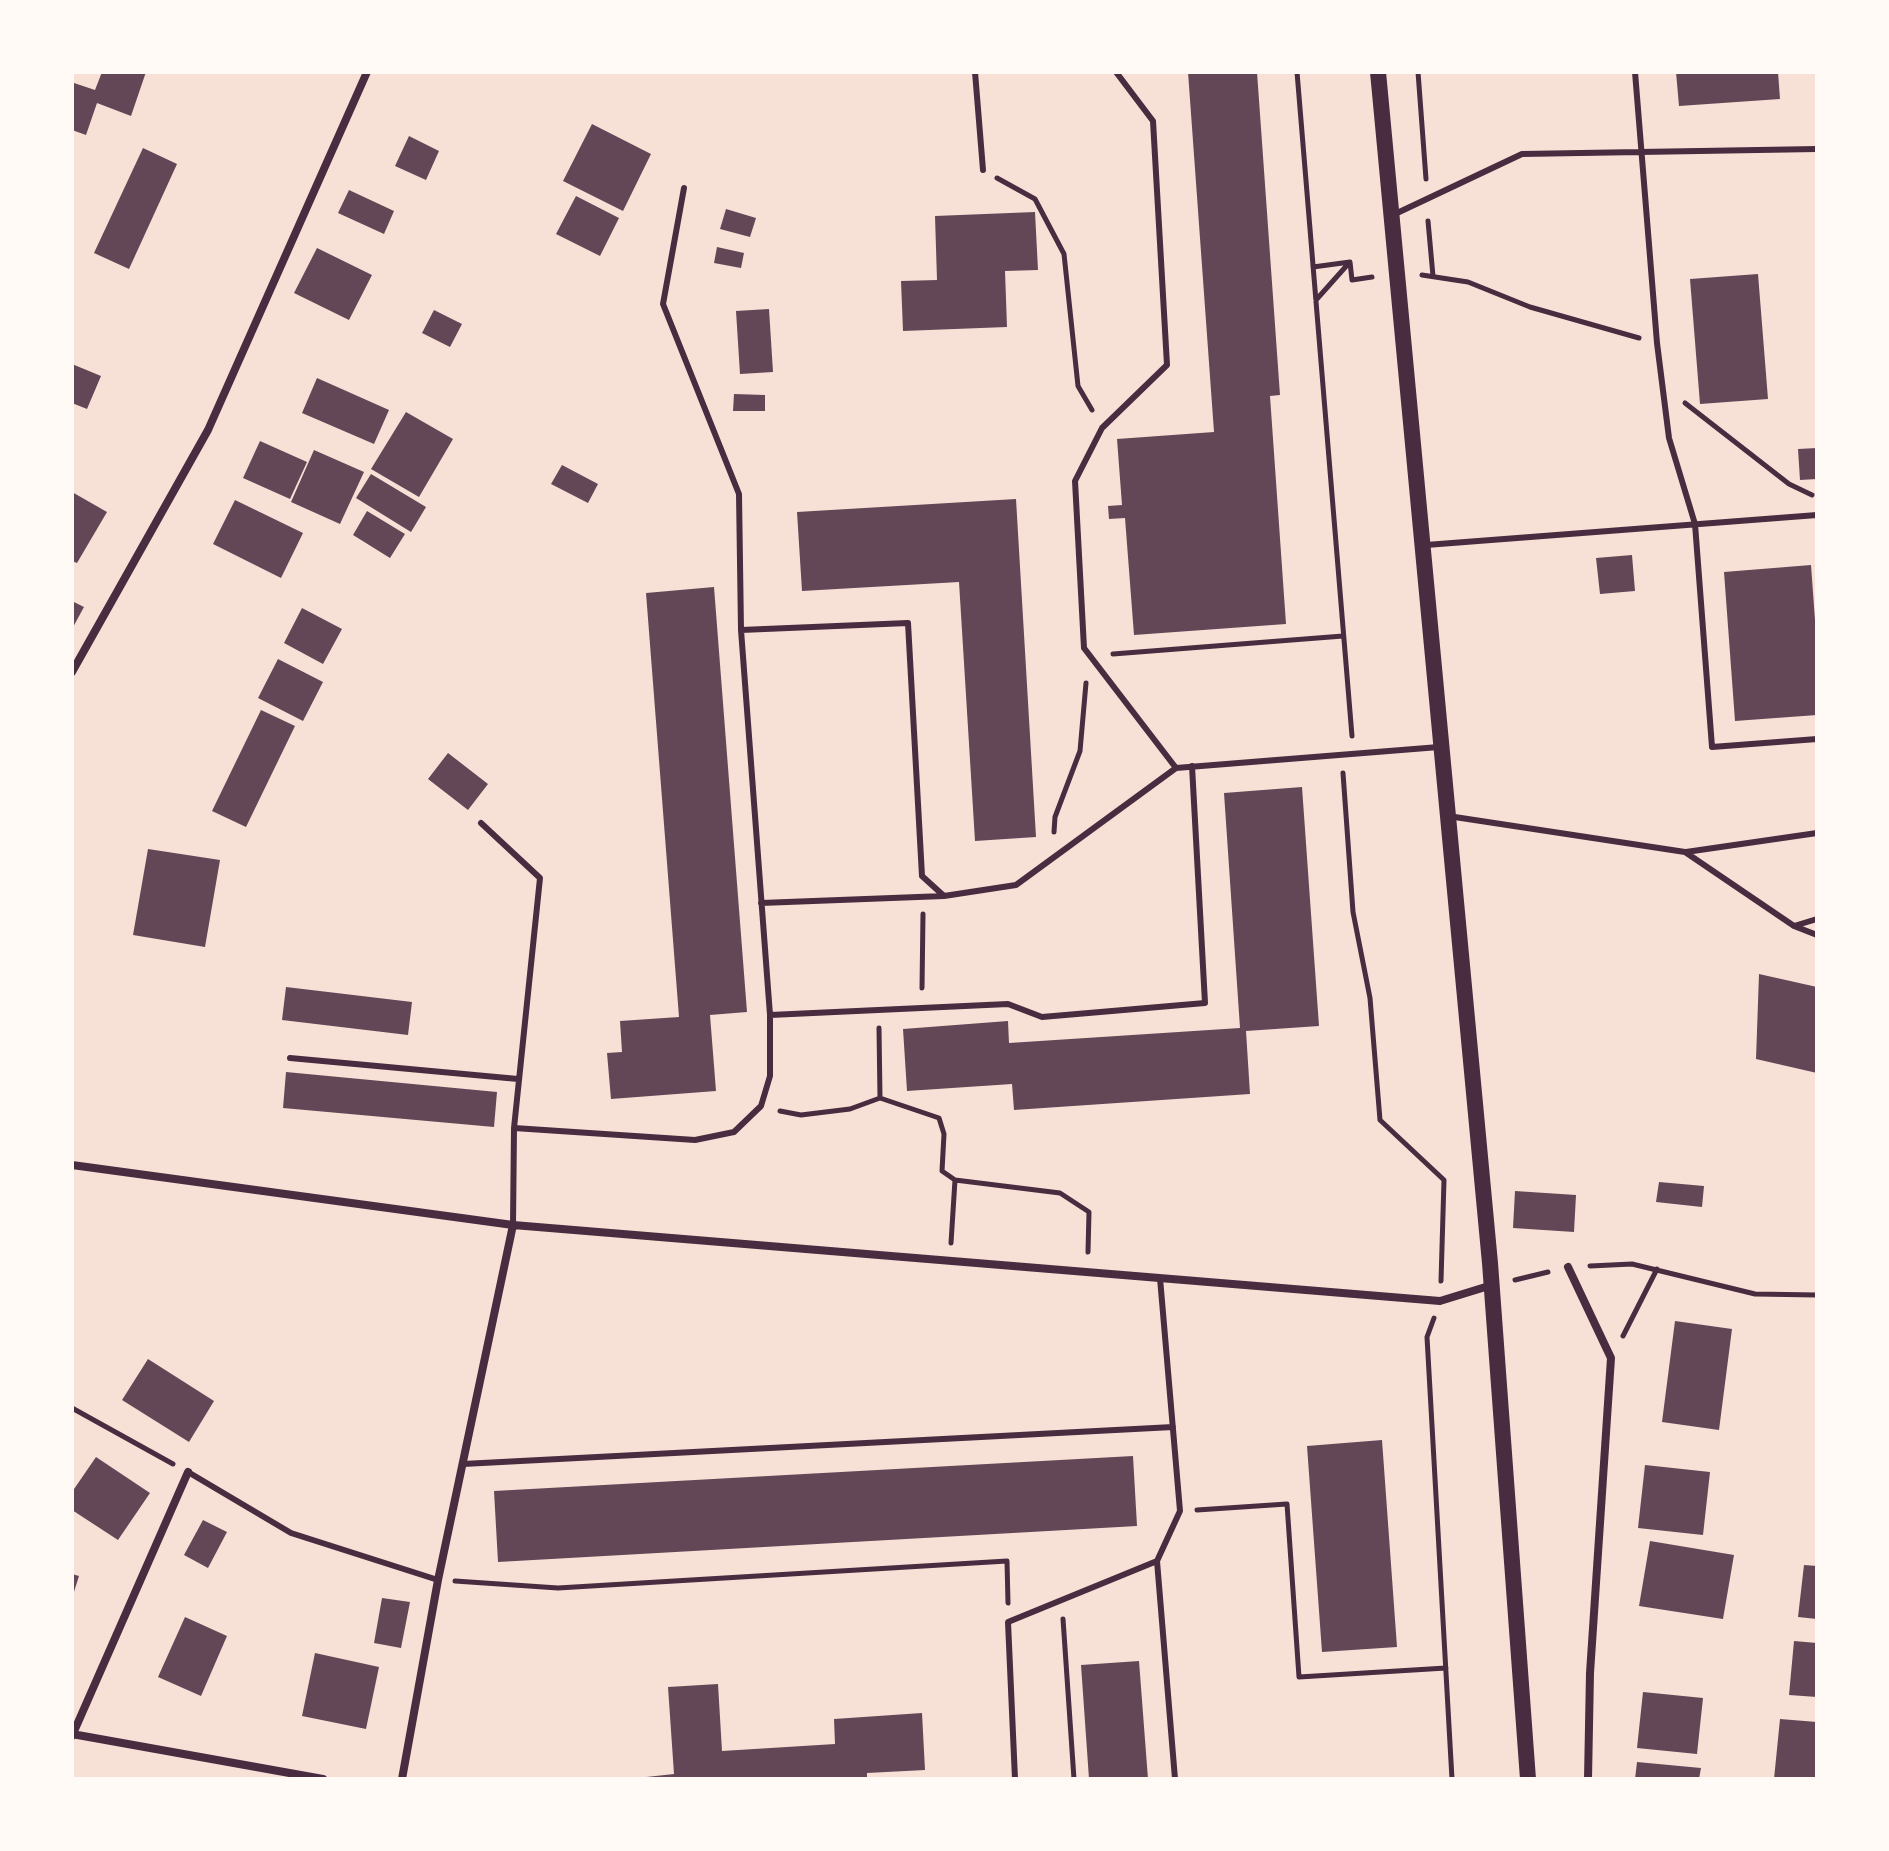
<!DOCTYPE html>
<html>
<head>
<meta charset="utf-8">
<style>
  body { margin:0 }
  #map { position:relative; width:1889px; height:1851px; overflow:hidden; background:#f7e1d7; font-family:Manrope,sans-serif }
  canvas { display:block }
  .frame { position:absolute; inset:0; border:74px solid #fffaf5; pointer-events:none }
</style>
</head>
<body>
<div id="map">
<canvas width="1889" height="1851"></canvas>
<div class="frame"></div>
</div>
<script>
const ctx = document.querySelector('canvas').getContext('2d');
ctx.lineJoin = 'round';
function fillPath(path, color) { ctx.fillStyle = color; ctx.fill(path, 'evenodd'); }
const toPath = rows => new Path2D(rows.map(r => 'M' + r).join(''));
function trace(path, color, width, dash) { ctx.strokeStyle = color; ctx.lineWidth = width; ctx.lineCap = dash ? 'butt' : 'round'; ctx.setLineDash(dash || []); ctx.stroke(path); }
fillPath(toPath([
  [102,72,146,72,131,116,97,103,86,135,72,130,74,83,95,90],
  [1188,72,1257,72,1280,395,1270,396,1286,624,1134,635,1125,518,1109,519,1108,506,1122,505,1117,439,1214,432],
  [1676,72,1778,72,1780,99,1679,106],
  [592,124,651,154,623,211,563,181],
  [409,136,439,151,426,180,395,166],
  [143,148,177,164,129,269,94,253],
  [349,190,394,211,384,234,338,213],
  [576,196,619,218,600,256,556,234],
  [726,209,756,218,750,237,720,229],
  [1035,212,1038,270,1005,271,1007,327,903,331,901,281,937,280,935,216],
  [717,247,744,253,741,268,714,263],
  [317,248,372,275,349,320,294,293],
  [1758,274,1768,399,1700,404,1690,279],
  [769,309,773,372,740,374,736,311],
  [434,310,462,324,450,347,422,333],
  [72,364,101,376,87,409,72,403],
  [317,378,389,410,374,444,302,413],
  [734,394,765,395,765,411,733,411],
  [406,412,453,439,419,497,371,469],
  [260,441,307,462,290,499,243,478],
  [1817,448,1817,479,1800,480,1798,449],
  [314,450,364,472,340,524,291,502],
  [562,465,598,484,588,503,551,484],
  [371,474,426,507,411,532,356,498],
  [72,492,107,512,77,563,72,561],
  [1016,499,1036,837,975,841,959,582,802,591,797,512],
  [235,500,303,533,281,578,213,544],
  [367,511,405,534,390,558,353,535],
  [1632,555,1635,591,1600,594,1596,558],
  [1811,565,1817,647,1817,715,1735,721,1724,572],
  [714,587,747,1012,710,1015,716,1091,611,1099,607,1053,622,1052,620,1021,679,1017,646,593],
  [72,601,84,607,72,629],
  [302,608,342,629,323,664,284,643],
  [278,659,323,682,303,721,258,698],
  [261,710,295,726,246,827,212,811],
  [448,753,488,784,468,810,428,779],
  [1302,787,1319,1026,1246,1031,1250,1094,1014,1110,1012,1084,907,1091,903,1029,1008,1021,1009,1043,1240,1028,1224,793],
  [148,849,220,860,205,947,133,935],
  [1759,974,1817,987,1817,1073,1756,1059],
  [286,987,412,1002,408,1035,282,1020],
  [286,1072,497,1092,494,1127,283,1108],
  [1659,1182,1704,1186,1702,1207,1656,1202],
  [1515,1191,1576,1195,1574,1232,1513,1228],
  [1675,1321,1732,1329,1719,1430,1662,1422],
  [148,1359,214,1401,189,1442,122,1400],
  [1382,1440,1397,1647,1322,1652,1307,1446],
  [1133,1456,1137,1526,498,1562,494,1491],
  [96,1457,150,1493,118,1540,72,1510,72,1492],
  [1645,1465,1710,1472,1703,1535,1638,1528],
  [203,1520,227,1532,208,1568,184,1555],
  [1650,1541,1734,1555,1723,1619,1639,1606],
  [1804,1565,1817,1566,1817,1619,1798,1617],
  [72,1574,79,1576,73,1595,72,1595],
  [382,1598,410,1602,401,1648,374,1643],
  [185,1617,227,1636,201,1696,158,1677],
  [1794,1641,1817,1643,1817,1697,1789,1695],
  [315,1653,379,1667,366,1729,302,1716],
  [1139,1661,1148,1779,1089,1779,1081,1665],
  [718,1684,722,1751,835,1744,834,1719,922,1713,925,1770,867,1773,867,1779,628,1779,674,1774,668,1687],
  [1643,1692,1703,1698,1697,1754,1637,1748],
  [1780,1719,1817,1722,1817,1779,1774,1779],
  [1637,1762,1701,1768,1699,1779,1635,1779]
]), '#644757');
trace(toPath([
  [1297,72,1352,736],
  [1418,72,1426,179],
  [997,178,1035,199,1064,254,1078,386,1092,410],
  [1428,221,1433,276],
  [1313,267,1350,262,1352,280,1372,277],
  [1422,275,1468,282,1530,307,1639,338],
  [1316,300,1349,263],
  [1685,403,1789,484,1812,495],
  [1113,654,1343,636],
  [1343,773,1353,912,1370,998,1380,1120,1444,1180,1441,1281],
  [1054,832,1055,817,1080,751,1086,683],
  [922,988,923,914],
  [879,1028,880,1098,939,1118,944,1134,942,1171,955,1180,1060,1193,1089,1212,1088,1252],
  [780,1111,801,1115,850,1109,880,1098],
  [951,1243,955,1180],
  [1590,1266,1632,1264,1755,1294,1817,1295],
  [1515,1280,1548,1272],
  [1434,1318,1427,1337,1452,1779],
  [1623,1336,1657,1269],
  [72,1408,173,1464],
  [1197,1510,1287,1504,1299,1677,1446,1668],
  [455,1581,558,1588,1007,1561,1008,1603],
  [1063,1619,1074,1779]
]), '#4a2c40', 5);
trace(toPath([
  [975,72,983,170],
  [1116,72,1153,121,1167,365,1102,428,1075,481,1084,648,1176,768,1439,747],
  [1635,72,1657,343,1669,438,1695,524,1712,747,1817,739],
  [684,188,663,304,739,494,741,630,770,1015],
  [1395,214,1522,154,1817,149],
  [1426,545,1817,515],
  [741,630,908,623,922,876,944,896,1016,885,1176,768],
  [1448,816,1685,852,1794,926,1817,935],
  [481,823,540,878,514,1128],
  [1686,852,1817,833],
  [761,903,944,896],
  [1794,926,1817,919],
  [290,1058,518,1079],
  [513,1225,514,1128,695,1140,734,1132,761,1106,770,1076,770,1015,1008,1004,1042,1017,1205,1003,1192,766],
  [1160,1278,1180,1511,1157,1561,1175,1779],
  [463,1464,1173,1427],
  [188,1472,291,1533,438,1580],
  [1015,1779,1008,1622,1157,1561]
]), '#4a2c40', 6);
trace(toPath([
  [72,672,208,430,367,72],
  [72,1165,513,1225,1440,1301,1492,1285],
  [1568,1267,1611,1358,1590,1673,1588,1779],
  [72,1734,323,1779],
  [72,1736,188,1472],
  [402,1779,438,1580,513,1225]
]), '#4a2c40', 8);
trace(toPath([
  [1378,72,1490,1263,1528,1779]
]), '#4a2c40', 16);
</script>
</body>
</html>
